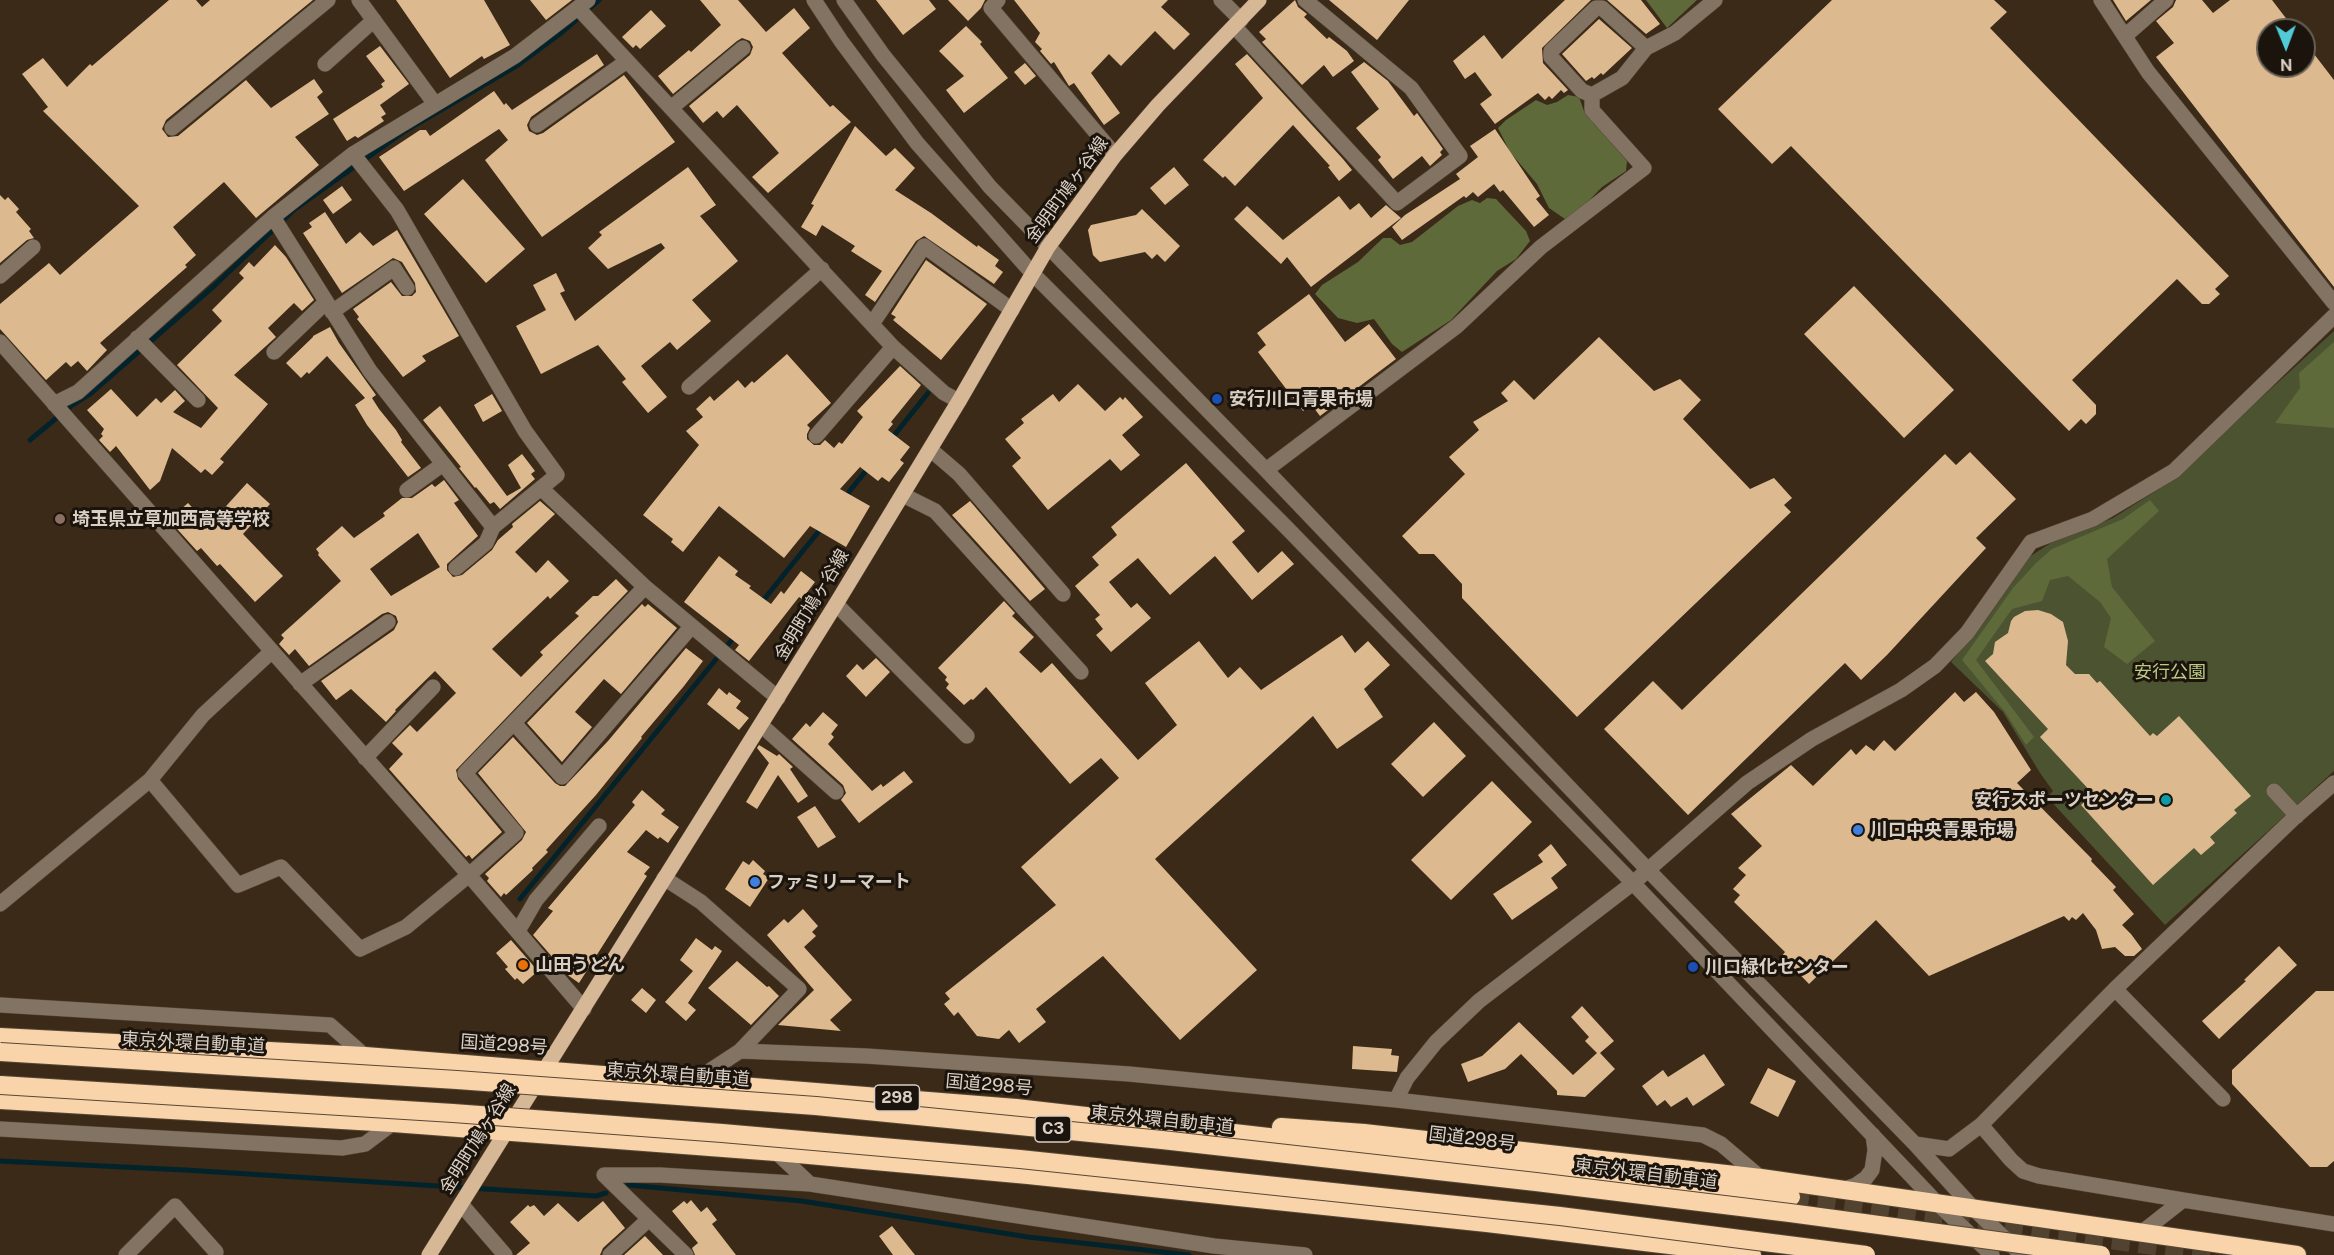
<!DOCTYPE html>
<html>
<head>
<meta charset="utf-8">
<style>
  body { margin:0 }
  #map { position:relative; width:2334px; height:1255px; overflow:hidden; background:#3a2a17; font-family:"Public Sans",sans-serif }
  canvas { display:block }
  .north { position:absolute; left:2256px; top:18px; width:60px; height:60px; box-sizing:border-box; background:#1b140c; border:2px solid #675f56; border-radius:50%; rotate:179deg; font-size:16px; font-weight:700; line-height:24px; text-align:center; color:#dacfc4 }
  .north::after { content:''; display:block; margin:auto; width:21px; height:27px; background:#52cbd7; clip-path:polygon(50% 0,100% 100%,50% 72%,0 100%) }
</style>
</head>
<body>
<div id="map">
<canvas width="2334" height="1255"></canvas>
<div class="north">N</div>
</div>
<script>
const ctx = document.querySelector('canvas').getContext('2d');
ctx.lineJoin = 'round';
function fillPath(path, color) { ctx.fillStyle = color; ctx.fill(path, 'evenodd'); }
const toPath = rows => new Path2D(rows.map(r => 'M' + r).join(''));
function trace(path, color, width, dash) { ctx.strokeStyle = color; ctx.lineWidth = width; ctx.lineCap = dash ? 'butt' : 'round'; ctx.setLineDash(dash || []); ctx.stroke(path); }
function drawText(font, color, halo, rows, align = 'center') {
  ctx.font = font + ' "Public Sans","Noto Sans JP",sans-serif'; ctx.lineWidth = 6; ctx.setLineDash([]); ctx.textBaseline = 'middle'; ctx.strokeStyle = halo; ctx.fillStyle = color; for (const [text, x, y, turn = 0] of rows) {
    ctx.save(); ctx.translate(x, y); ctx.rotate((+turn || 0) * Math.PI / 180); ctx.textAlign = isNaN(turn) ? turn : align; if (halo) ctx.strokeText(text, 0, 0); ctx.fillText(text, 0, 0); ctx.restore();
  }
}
fillPath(toPath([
  [2334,331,2334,771,2165,925,2047,797,2053,791,2040,773,2003,712,1951,662,1997,603,2029,557,2051,543,2113,518,2167,484]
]), '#4b5331');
fillPath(toPath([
  [1646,0,1697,0,1667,28],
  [1568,95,1579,97,1584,111,1627,161,1626,171,1602,187,1575,215,1565,219,1549,208,1537,184,1510,152,1498,128,1506,120,1536,100,1547,105,1557,102],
  [1487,198,1496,199,1526,231,1530,241,1516,259,1497,271,1451,320,1402,352,1392,344,1374,319,1357,323,1338,318,1315,294,1322,285,1358,262,1383,238,1391,238,1400,245,1412,242,1458,206,1472,200,1480,203],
  [2334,342,2334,428,2275,423,2300,388,2299,373],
  [2150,500,2159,511,2107,559,2112,587,2155,641,2127,664,2104,647,2111,618,2100,602,2068,576,2050,580,2042,601,2012,609,1976,660,2034,737,2026,745,2005,712,1962,660,2013,588,2036,563,2052,549,2123,519]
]), '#5f6a3b');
trace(toPath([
  [892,438,928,393],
  [30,440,71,406,90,394,214,286,295,209,405,131,518,65,561,33,599,0],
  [845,497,869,467],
  [761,603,823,526],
  [520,899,735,636],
  [0,1161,185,1170,596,1196,606,1193],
  [628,1185,802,1201,1028,1237,1189,1255]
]), '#02232c', 5);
fillPath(toPath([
  [169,0,196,0,202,7,210,0,313,0,166,120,162,129,168,137,178,136,246,80,271,108,314,79,323,92,317,97,329,114,295,137,319,165,256,218,224,182,173,227,196,255,185,265,187,267,100,343,107,350,87,371,78,361,71,367,66,362,46,380,0,329,0,304,49,263,60,275,139,206,43,111,48,107,22,74,43,58,67,87,90,64,92,66],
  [396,0,484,0,510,45,484,59,482,56,450,78],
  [530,0,572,0,546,20],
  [700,0,738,0,766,32,794,8,810,28,782,53,830,107,833,105,851,122,768,193,752,177,779,153,737,105,723,118,717,111,703,123,689,106,750,55,753,47,750,41,742,38,737,41,673,94,658,76,689,50,691,52,721,25],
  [876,0,929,0,936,9,903,35],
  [948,0,985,0,981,8,968,21],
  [1014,0,1168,0,1161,7,1190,34,1174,50,1155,31,1121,66,1109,54,1091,73,1120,113,1104,125,1074,83,1069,86,1054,62,1051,64,1040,51,1042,49,1035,42,1040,33],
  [1295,0,1298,7,1307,14,1304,17,1327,39,1329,37,1347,51,1354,61,1333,77,1324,65,1302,85,1262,42,1266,39,1259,32],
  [1329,0,1409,0,1377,40],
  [1565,0,1591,0,1542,48,1543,63,1568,90,1564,93,1561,90,1552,99,1549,96,1545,100,1538,93,1495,124,1480,104,1492,95,1475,72,1465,79,1453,61,1484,35,1502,59],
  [1607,0,1641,0,1660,24,1646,34],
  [1832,0,1994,0,2007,12,1990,28,2229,276,2215,289,2220,294,2209,304,2202,304,2177,279,2072,380,2096,405,2096,414,2086,424,2081,419,2069,431,1791,146,1772,164,1718,109],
  [2113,0,2151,0,2126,21],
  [2176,0,2202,0,2213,13,2230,0,2272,0,2295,30,2268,30,2268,66,2304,66,2304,41,2334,80,2334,287,2156,57,2174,43,2156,21,2173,7],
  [651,10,666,26,640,49,636,45,633,48,622,37],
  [1599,19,1632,48,1603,75,1601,73,1594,79,1592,77,1586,81,1562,54],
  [966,26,982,42,980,44,1008,78,964,113,946,90,964,76,939,51],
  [380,46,409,84,380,105,386,114,381,117,384,121,358,138,355,136,347,141,333,119,383,87,381,84,385,81,366,56],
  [597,54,604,65,531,117,527,125,529,131,537,135,543,133,624,75,675,142,542,237,485,160,508,140,499,129,404,191,379,157,420,130,426,130,430,136,494,91,504,105,506,103,512,110],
  [1247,54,1343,159,1352,170,1339,181,1328,167,1330,166,1293,125,1235,186,1225,176,1223,178,1203,160,1263,98,1235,64],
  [1364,62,1388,81,1414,116,1417,113,1443,149,1440,152,1442,155,1430,166,1422,156,1393,179,1378,160,1381,157,1356,128,1379,109,1351,72],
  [1025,63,1036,76,1025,85,1014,72],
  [855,126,886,156,895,148,915,168,895,190,931,213,977,247,978,245,999,260,995,266,1003,272,994,284,924,236,916,241,875,302,865,295,882,271,851,251,855,246,822,225,816,236,801,227,814,205,811,204],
  [1495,129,1540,196,1536,199,1549,215,1534,227,1503,190,1500,192,1494,184,1478,197,1473,192,1466,198,1464,196,1402,240,1392,227,1405,215,1460,179,1456,174,1478,157,1470,146],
  [688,167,716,205,700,216,738,261,692,300,711,321,677,350,670,342,641,366,667,397,648,413,622,382,626,379,598,345,541,374,516,326,546,310,533,285,556,273,565,291,560,293,575,321,665,248,661,243,608,269,588,248,602,235,599,232],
  [1174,167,1189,185,1165,205,1150,188],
  [463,179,525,249,486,283,424,214],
  [342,186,352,200,333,214,323,200],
  [0,195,5,200,8,197,19,209,16,212,31,229,29,231,34,238,27,240,0,263],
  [1339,196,1350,210,1359,203,1371,218,1386,205,1401,218,1311,287,1287,257,1281,264,1234,219,1247,206,1283,240],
  [1142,209,1180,246,1165,262,1157,254,1152,259,1145,252,1100,262,1093,255,1088,230,1091,225,1136,215],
  [325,212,346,244,360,232,373,246,397,230,459,336,422,356,426,361,403,377,357,319,359,317,353,309,391,282,402,296,412,296,416,292,415,283,402,262,393,258,342,293,303,233,312,227,309,223],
  [275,245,286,257,314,300,302,311,294,303,268,328,276,337,234,375,268,404,220,459,224,462,212,475,205,469,201,473,172,448,160,481,150,490,116,446,110,452,99,440,103,436,101,434,104,429,87,410,111,389,137,417,156,398,161,403,175,390,185,401,173,412,201,428,218,408,177,365,222,321,212,310,244,278,239,273,249,262,254,267],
  [926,260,987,304,941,360,893,320,896,317,891,314],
  [1854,286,1954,390,1904,438,1804,334],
  [1309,294,1345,342,1369,324,1396,359,1320,416,1311,404,1303,411,1258,352,1266,345,1257,333],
  [330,327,339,343,376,395,372,398,379,409,396,430,402,440,401,442,421,468,408,477,367,425,355,405,365,398,327,356,309,374,307,372,301,378,286,363,313,337,313,336],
  [1599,337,1654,391,1680,379,1701,400,1683,419,1750,489,1774,478,1792,498,1784,505,1791,512,1577,717,1462,598,1462,584,1434,554,1419,554,1402,536,1465,474,1449,457,1479,430,1473,422,1508,401,1501,393,1514,380,1534,400],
  [787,354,831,403,807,425,810,428,807,434,807,439,814,445,820,445,825,440,834,448,839,442,842,444,863,417,857,411,900,366,921,385,891,422,893,424,888,430,910,447,900,460,904,463,889,482,882,477,878,481,860,467,840,489,870,506,846,547,810,526,784,558,719,506,683,552,671,542,673,539,643,515,699,445,686,431,703,417,696,409,710,396,714,401,738,380,745,388,752,381,754,383],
  [1078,384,1105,411,1120,397,1123,400,1125,397,1143,417,1122,435,1140,455,1121,471,1110,459,1048,510,1012,466,1021,458,1005,439,1024,423,1021,419,1053,394,1059,402],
  [492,394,502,411,483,422,474,405],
  [440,406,507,496,521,488,508,465,522,454,535,471,531,474,535,479,500,509,494,502,490,504,476,487,475,488,459,468,461,467,423,420],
  [1970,452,2016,499,1976,538,1986,548,1887,655,1861,680,1845,663,1688,815,1604,729,1653,681,1682,710,1945,454,1956,465],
  [1186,463,1245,531,1232,542,1258,573,1282,551,1294,564,1252,600,1215,556,1170,595,1138,558,1109,582,1131,608,1137,603,1151,618,1111,652,1096,635,1103,629,1095,619,1100,615,1075,586,1099,565,1092,557,1117,535,1111,527],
  [444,480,459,500,454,503,478,536,447,564,447,570,453,577,462,575,492,550,498,540,513,527,512,524,540,501,555,514,515,552,536,573,548,560,569,581,550,599,548,596,492,649,521,677,543,655,540,652,579,616,575,613,593,596,598,596,616,579,628,591,456,770,458,779,502,832,472,859,469,855,466,857,389,769,403,754,392,743,410,725,417,732,456,693,435,671,395,710,396,711,386,722,351,689,336,700,321,681,394,630,398,622,396,616,388,612,382,614,309,666,295,649,289,655,279,644,284,638,281,635,341,581,318,555,319,553,316,549,342,526,354,538,385,516,383,513,402,498,412,498,432,484,435,487],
  [418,533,440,567,391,596,370,569],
  [247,483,270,504,243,534,283,576,255,602,220,564,217,566,201,548,197,551,169,520,188,503,209,525],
  [970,501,1045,589,1030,601,952,515],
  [719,556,738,571,735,575,751,586,749,588,771,604,781,591,784,594,801,571,815,582,802,599,799,597,749,661,735,650,739,645,684,602],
  [1004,601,1015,613,1012,616,1034,637,1019,652,1041,673,1052,663,1138,760,1177,725,1145,683,1199,641,1228,678,1240,667,1261,690,1342,635,1355,653,1368,641,1390,665,1364,689,1383,717,1337,749,1313,716,1155,859,1257,970,1180,1040,1103,956,1036,1009,1046,1022,1019,1043,1009,1030,999,1039,977,1036,958,1012,954,1016,944,1004,950,999,945,993,1056,905,1021,867,1119,778,1101,758,1070,784,986,687,973,700,971,699,964,705,946,688,949,684,945,680,947,677,938,668],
  [642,604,645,607,648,604,677,628,621,694,604,679,581,705,575,712,592,727,562,762,527,723],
  [2038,610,2051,614,2063,622,2068,641,2066,665,2075,674,2089,674,2097,683,2100,681,2150,736,2153,733,2157,736,2179,716,2251,796,2234,810,2237,813,2210,837,2215,843,2201,855,2194,848,2153,885,2081,805,2093,794,2040,737,2048,729,1985,661,1993,654,1995,642,2008,633,2011,621,2014,617,2025,611],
  [686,648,703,661,684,686,641,737,642,738,596,795,546,850,548,852,532,868,533,870,506,895,504,893,501,897,487,881,489,878,485,874,522,840,526,832,478,773,513,737,555,783,560,786,565,786,608,741],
  [876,658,890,672,866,697,846,676,857,664,863,670],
  [719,688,727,695,729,692,741,701,736,708,749,718,739,730,707,704],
  [1955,692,1964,702,1976,692,1994,712,2031,770,2017,783,2092,859,2091,861,2116,887,2113,890,2134,914,2122,925,2131,934,2142,949,2134,956,2125,956,2115,947,2102,949,2096,930,2083,913,2076,920,2072,917,2069,921,2064,916,1929,976,1876,920,1809,984,1782,956,1785,952,1734,902,1740,895,1733,889,1746,875,1738,868,1762,846,1731,814,1791,765,1813,786,1851,749,1856,755,1866,745,1874,751,1884,740,1895,751],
  [823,712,838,725,831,734,834,737,828,744,872,791,881,784,883,787,904,771,913,782,859,823,841,800,846,793,843,785,792,739,806,723,810,727],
  [1434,722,1466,756,1423,797,1391,764],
  [759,745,777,756,779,754,793,767,790,769,808,796,798,803,778,775,757,809,746,802,769,763,757,748],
  [1492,781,1532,822,1451,900,1411,860],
  [642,790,665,810,661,814,679,827,668,843,660,837,658,839,646,830,627,852,650,867,644,874,647,876,579,983,569,976,533,935,553,911,548,908,635,805,632,802],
  [815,806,836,837,818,848,797,817],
  [1551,844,1567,865,1551,878,1558,888,1512,920,1493,894,1543,862,1538,855],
  [753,860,765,871,763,874,769,878,750,907,725,889,743,861,749,865],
  [803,909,818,926,812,932,816,936,804,947,852,1000,830,1020,841,1031,778,1025,814,990,767,935,784,919,788,923],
  [696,938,712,950,715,946,722,951,688,1003,696,1010,686,1021,665,1002,693,971,680,960],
  [511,940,538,971,523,984,517,978,515,980,505,969,508,967,496,953],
  [2279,946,2297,965,2219,1039,2202,1021,2246,981,2244,980],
  [737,961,767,987,769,986,779,996,751,1025,708,988],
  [642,988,656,1000,646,1013,631,1000],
  [2316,991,2334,991,2334,1161,2327,1167,2310,1167,2232,1084,2232,1070],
  [1582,1006,1614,1041,1600,1053,1615,1069,1585,1097,1557,1095,1557,1091,1521,1054,1505,1069,1468,1082,1461,1064,1482,1056,1519,1022,1573,1075,1597,1053,1585,1041,1589,1037,1571,1017],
  [1353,1046,1392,1049,1391,1055,1399,1056,1397,1072,1352,1069],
  [1704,1054,1725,1085,1693,1106,1687,1097,1671,1107,1665,1100,1657,1106,1642,1086,1663,1070,1668,1077],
  [1768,1068,1796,1081,1778,1117,1750,1103],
  [691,1200,701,1212,707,1207,717,1220,712,1224,736,1255,695,1255,692,1248,698,1243,672,1211,684,1201,687,1204],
  [603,1201,625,1228,603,1248,600,1255,516,1255,530,1243,510,1222,528,1205,530,1207,534,1205,544,1216,558,1203,578,1222],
  [892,1226,915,1255,893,1255,879,1236],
  [645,1236,663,1255,624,1255]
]), '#ddb990');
trace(toPath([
  [1791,1197,2220,1255]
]), '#524331', 18, [18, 9]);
const minor = toPath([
  [359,0,435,104],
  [814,0,841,41,917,143,1033,274,1284,525,1633,883,1938,1204,1992,1255],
  [844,0,883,55,990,187,1266,470,1648,870,1915,1144,1974,1209,2022,1255],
  [998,0,991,8,1115,155],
  [1221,0,1241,20],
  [2101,0,2148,72,2334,303],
  [578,8,893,347,944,393,959,401],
  [1235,27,1397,203,1460,156,1411,88,1305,0],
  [2125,36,2166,0],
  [325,64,374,20],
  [1592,95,1582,91,1551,57,1551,51,1596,8,1602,8,1646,48],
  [671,108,743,48],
  [537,125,627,61],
  [172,128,328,0],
  [353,154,397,210,525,431,557,475,541,488],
  [273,217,370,371,493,527,541,488,645,587,778,698],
  [0,276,33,247],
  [332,312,394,268,407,288],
  [872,324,924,246,1012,310],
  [137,338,198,400],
  [0,342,469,875,584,1009],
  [274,352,326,302],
  [689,387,822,269],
  [54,404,78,392,273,217,353,154,515,56,588,0],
  [816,436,893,347],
  [931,450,959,474,1063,594],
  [1266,470,1457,326,1541,247,1644,168,1592,110,1592,95,1622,78,1646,48,1675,33,1715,0],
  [407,490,443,464],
  [903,495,935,511,1081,672],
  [456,568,486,543,493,527],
  [836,604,967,736],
  [300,684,388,622],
  [514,723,562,777,691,627],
  [761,725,836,792],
  [365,758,433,687],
  [150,780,238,885,281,867,360,949,406,927,469,875,516,833,465,773,645,587],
  [2274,791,2297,816],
  [664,878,701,902,799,989,740,1051],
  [0,904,150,780,203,715,271,652],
  [518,931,536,900,599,826],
  [2115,989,2223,1099],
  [0,1005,330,1025,365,1056],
  [694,1081,740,1051,866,1056,1129,1074,1396,1100,1703,1135,1721,1144,1761,1178],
  [1396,1100,1407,1078,1436,1042,1479,1001,1633,883,1747,783,1812,739,1901,690,1935,666,1967,633,2031,542,2093,519,2174,471,2334,316],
  [1981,1125,2011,1160,2023,1171,2039,1176,2183,1200],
  [0,1129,342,1148,365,1144,393,1123],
  [1915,1144,1949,1149,1981,1125,2115,989,2294,818,2334,783],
  [776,1152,810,1184,1214,1246,1305,1255],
  [1841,1190,1856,1185,1866,1178,1872,1170,1875,1150,1873,1135],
  [461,1204,505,1255],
  [2141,1233,2183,1200,2334,1224],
  [126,1255,175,1206,216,1252],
  [610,1255,649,1219],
  [686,1255,604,1175,660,1175,810,1184]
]);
const major = toPath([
  [429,1255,836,604,959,401,1048,247,1115,155,1158,105,1259,0]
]);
const highway = toPath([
  [0,1037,365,1056,1016,1108,1791,1197],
  [0,1100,393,1123,776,1152,1028,1175,1487,1223,1752,1255],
  [1281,1127,1364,1133,1761,1178,2297,1255]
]);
trace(minor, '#574836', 16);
trace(major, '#574836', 16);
trace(highway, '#574836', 20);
trace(minor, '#827363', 15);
trace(major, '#d7b896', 15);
trace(highway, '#f9d3aa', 18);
const highwayBridge = toPath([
  [0,1052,457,1080,816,1106,1162,1140,1536,1182,1790,1213,2101,1255],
  [0,1085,453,1113,722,1133,1020,1159,1560,1216,1866,1255]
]);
trace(highwayBridge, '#574836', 20, []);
trace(highwayBridge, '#f9d3aa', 18);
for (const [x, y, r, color] of [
  [1217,399,6,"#1a4fb4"],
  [60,519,6,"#8d6e63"],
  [2166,800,6,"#0f9aa8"],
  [1858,830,6,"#3f7fe0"],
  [755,882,6,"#3f7fe0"],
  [523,965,6,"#e8710a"],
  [1693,967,6,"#1a4fb4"]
]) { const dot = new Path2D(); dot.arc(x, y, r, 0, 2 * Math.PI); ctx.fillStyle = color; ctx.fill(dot); trace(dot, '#1b140c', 2); }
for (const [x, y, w] of [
  [897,1098,45],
  [1053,1129,36]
]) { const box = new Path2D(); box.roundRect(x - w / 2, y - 13, w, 26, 4.5); ctx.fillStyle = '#1b140c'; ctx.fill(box); trace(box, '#dacfc4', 1.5); }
drawText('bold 16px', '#dacfc4', null, [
  ["298",897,1098],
  ["C3",1053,1129]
]);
drawText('18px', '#dacfc4', '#1b140c', [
  ["金明町鳩ヶ谷線",1067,190,-54],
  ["金明町鳩ヶ谷線",812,605,-59],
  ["東京外環自動車道",193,1043,3],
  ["国道298号",504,1045,4],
  ["東京外環自動車道",678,1075,4],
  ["国道298号",989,1085,5],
  ["東京外環自動車道",1162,1120,6],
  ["金明町鳩ヶ谷線",478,1139,-58],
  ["国道298号",1472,1139,7],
  ["東京外環自動車道",1646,1174,7]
]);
drawText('bold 18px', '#dacfc4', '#1b140c', [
  ["安行川口青果市場",1229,399],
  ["埼玉県立草加西高等学校",72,519],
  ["安行スポーツセンター",2154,800,"right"],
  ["川口中央青果市場",1870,830],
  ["ファミリーマート",767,882],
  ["山田うどん",535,965],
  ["川口緑化センター",1705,967]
], 'left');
drawText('18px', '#bbcc82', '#1b140c', [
  ["安行公園",2170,672]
]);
</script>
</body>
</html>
